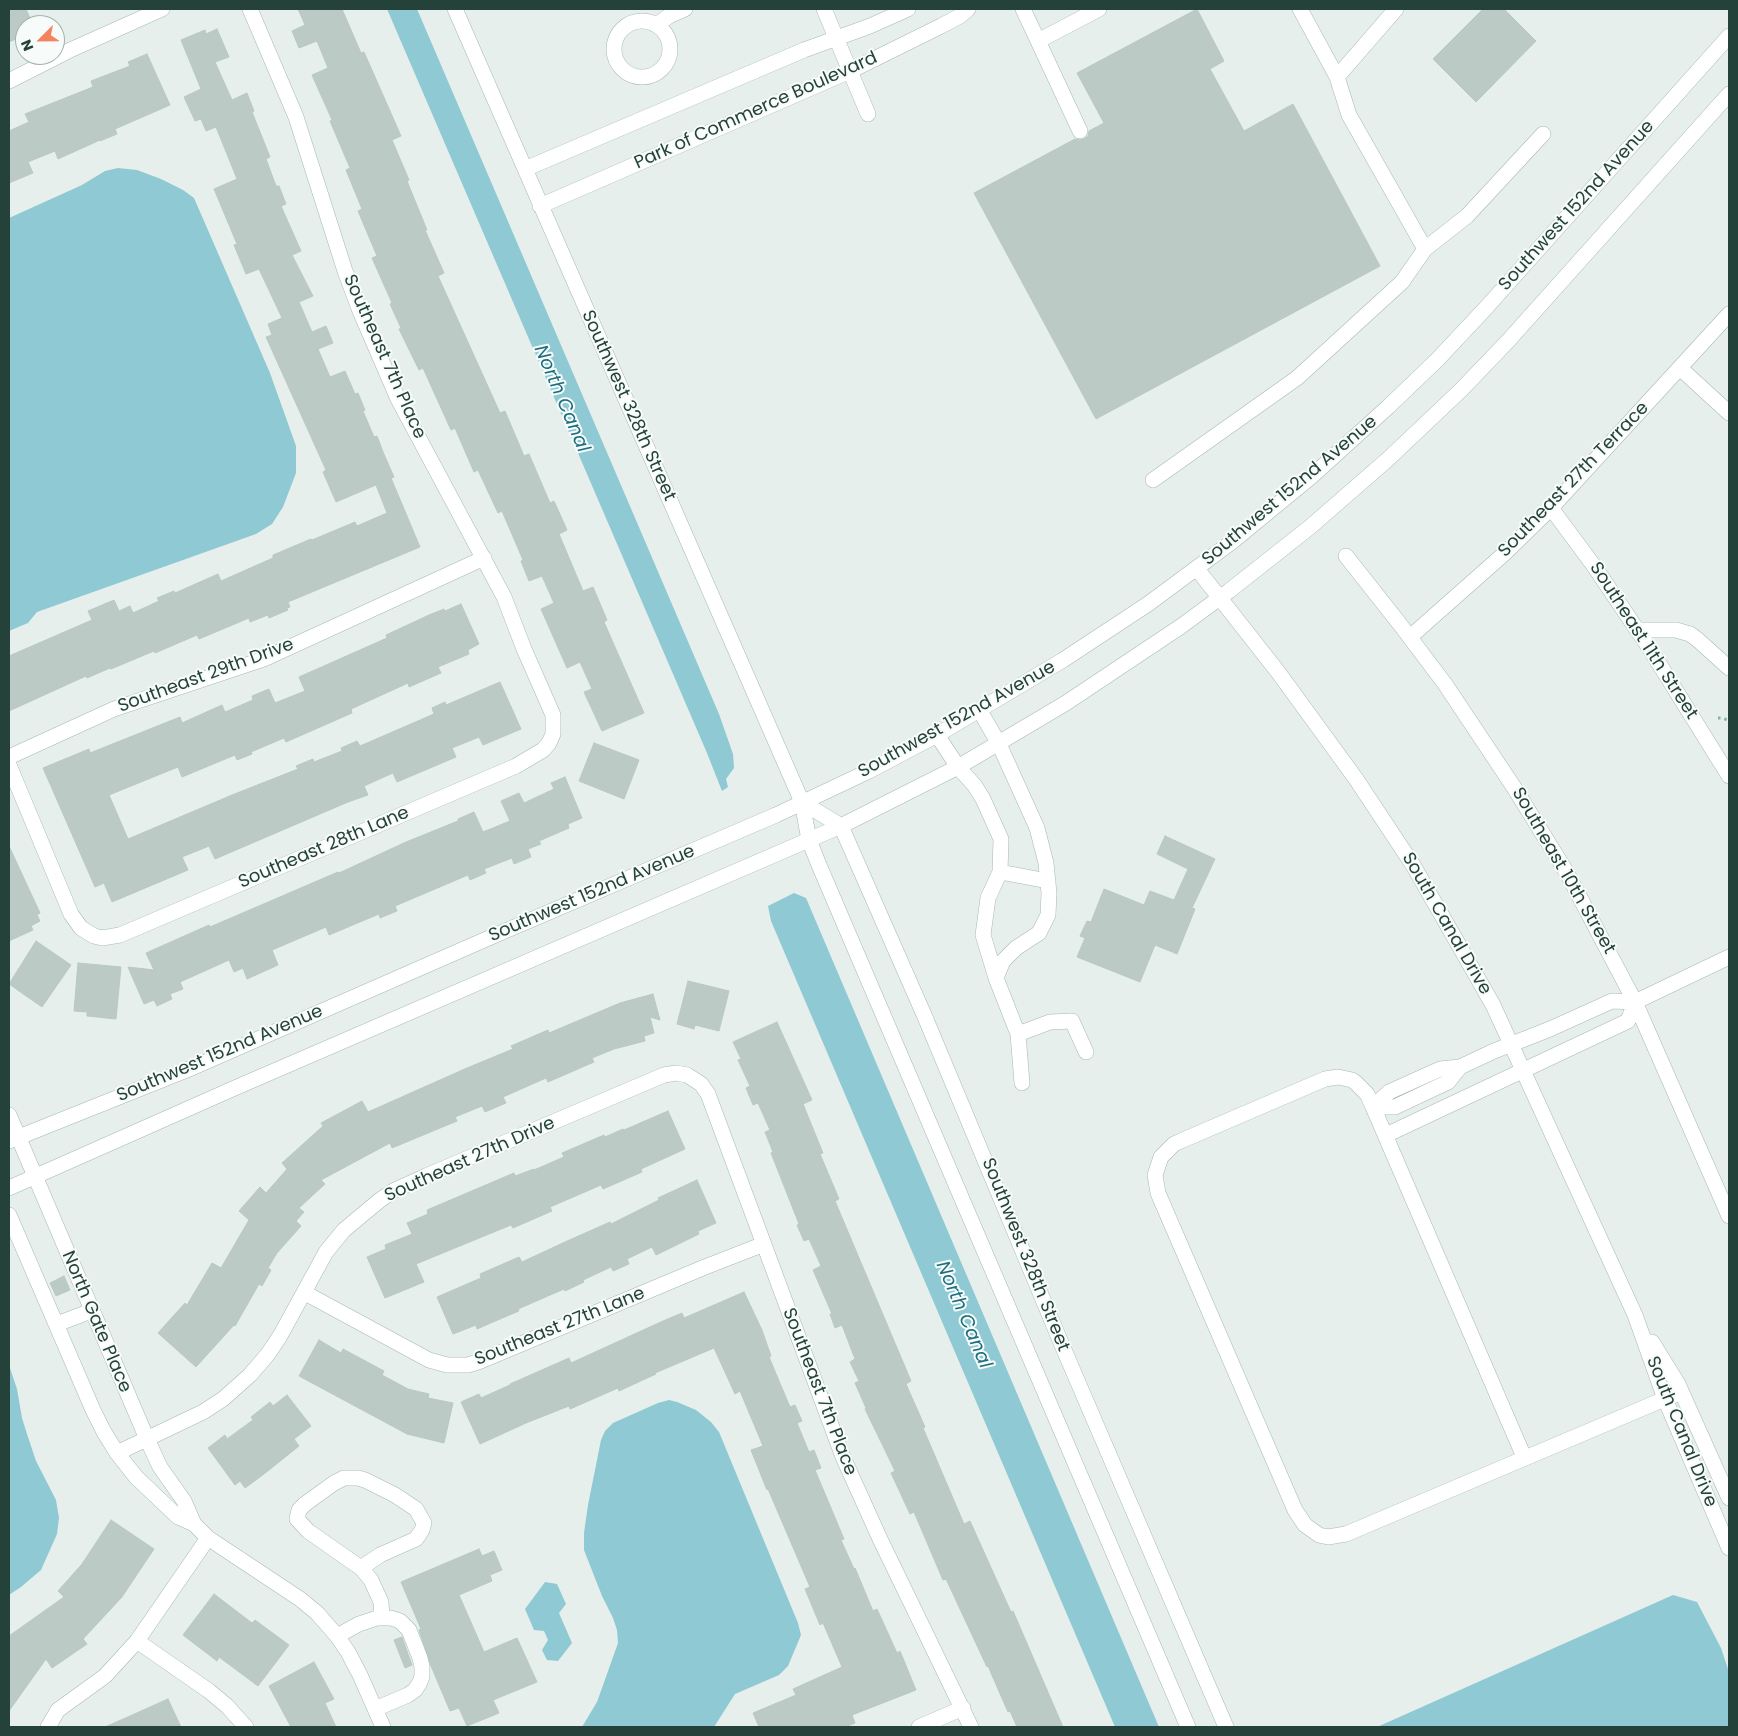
<!DOCTYPE html>
<html>
<head>
<meta charset="utf-8">
<style>
  body { margin:0 }
  #map { position:relative; width:1738px; height:1736px; overflow:hidden; background:#e6efeb; font-family:Poppins,sans-serif }
  canvas { display:block }
  .frame { position:absolute; inset:0; border:10px solid #24423a; pointer-events:none }
  .north { position:absolute; left:15px; top:15px; width:50px; height:50px; box-sizing:border-box; background:#f7fbf9; border:1px solid #a3b1ad; border-radius:50%; rotate:247deg; font-size:14px; font-weight:700; line-height:20px; text-align:center; color:#24423a }
  .north::after { content:''; display:block; margin:auto; width:18px; height:22px; background:#f4845f; clip-path:polygon(50% 0,100% 100%,50% 72%,0 100%) }
</style>
</head>
<body>
<div id="map">
<canvas width="1738" height="1736"></canvas>
<div class="frame"></div>
<div class="north">N</div>
</div>
<script>
const ctx = document.querySelector('canvas').getContext('2d');
ctx.lineJoin = 'round';
function fillPath(path, color) { ctx.fillStyle = color; ctx.fill(path, 'evenodd'); }
const toPath = rows => new Path2D(rows.map(r => 'M' + r).join(''));
function trace(path, color, width, dash) { ctx.strokeStyle = color; ctx.lineWidth = width; ctx.lineCap = dash ? 'butt' : 'round'; ctx.setLineDash(dash || []); ctx.stroke(path); }
function drawText(font, color, halo, rows, align = 'center') {
  ctx.font = font + ' Poppins,sans-serif'; ctx.lineWidth = 4; ctx.setLineDash([]); ctx.textBaseline = 'middle'; ctx.strokeStyle = halo; ctx.fillStyle = color; for (const [text, x, y, turn = 0] of rows) {
    ctx.save(); ctx.translate(x, y); ctx.rotate((+turn || 0) * Math.PI / 180); ctx.textAlign = isNaN(turn) ? turn : align; if (halo) ctx.strokeText(text, 0, 0); ctx.fillText(text, 0, 0); ctx.restore();
  }
}
fillPath(toPath([
  [387,9,417,9,719,714,733,754,734,768,726,779,728,787,722,791,707,753],
  [118,168,137,170,161,179,183,190,194,198,270,373,296,446,296,473,283,507,272,524,256,534,37,612,28,623,9,631,9,218,82,185,105,171],
  [794,893,806,898,1159,1727,1115,1727,771,921,768,906],
  [9,1365,17,1389,22,1418,27,1434,36,1461,56,1500,59,1518,57,1534,41,1570,21,1587,9,1595],
  [669,1400,677,1402,696,1410,711,1422,719,1432,798,1623,801,1635,788,1666,779,1675,735,1694,714,1727,582,1727,597,1702,618,1643,617,1630,613,1618,602,1596,584,1550,584,1533,588,1505,601,1440,605,1431,613,1423,658,1403],
  [545,1582,557,1584,566,1604,559,1613,572,1643,558,1661,547,1660,542,1650,548,1640,544,1631,534,1630,525,1609],
  [1673,1595,1697,1602,1721,1648,1729,1672,1729,1727,1377,1727]
]), '#8ec9d4');
const building = toPath([
  [9,9,26,9,33,25,25,25,25,35,9,42,9,9],
  [298,9,342,9,361,53,364,52,401,136,392,140,409,180,407,181,427,230,425,230,444,273,438,276,500,413,505,411,524,456,529,454,550,503,554,501,567,530,559,534,583,591,593,587,607,620,604,622,644,713,602,731,584,692,592,689,580,662,567,668,541,609,554,603,542,576,529,581,521,561,523,560,502,511,498,513,478,470,474,472,455,428,451,430,423,368,419,370,399,329,401,328,390,304,392,303,372,258,377,256,358,211,362,209,346,170,350,168,330,121,332,120,312,75,328,68,317,41,299,48,292,31,305,25,298,9],
  [1197,9,1224,61,1210,69,1244,131,1293,104,1380,266,1096,419,974,193,1075,139,1080,140,1084,139,1088,136,1089,131,1104,123,1077,73,1197,9],
  [1483,9,1504,9,1536,41,1476,102,1433,59,1483,9],
  [217,29,229,57,215,62,232,100,247,93,254,111,252,112,270,157,266,159,276,186,279,186,286,204,281,206,301,251,292,255,313,296,299,302,312,332,326,326,333,343,318,349,330,377,345,371,355,394,358,393,365,410,363,411,374,437,377,436,383,452,394,477,391,478,420,547,288,602,290,607,287,608,288,610,269,618,268,615,250,622,249,618,199,639,197,635,155,653,154,651,111,669,110,668,87,678,86,676,9,711,9,656,92,620,88,611,114,600,119,611,130,606,133,613,159,601,157,598,174,591,175,593,218,574,221,581,273,558,273,555,311,539,312,540,355,522,357,526,387,513,376,485,336,502,323,472,326,470,266,337,272,335,268,324,282,318,259,269,246,274,234,245,237,244,214,189,237,179,216,127,206,131,201,119,195,121,184,97,201,89,181,40,205,30,206,34,217,29],
  [147,54,170,105,115,129,117,134,100,141,100,140,58,159,55,151,28,162,33,173,9,183,9,131,29,122,25,114,93,87,91,81,130,66,128,62,147,54],
  [461,604,479,644,468,650,469,654,438,667,441,673,409,687,408,683,351,709,352,713,286,742,284,738,251,752,252,754,237,760,235,755,182,777,178,767,109,795,128,839,232,795,298,769,296,766,313,759,314,762,342,751,341,748,357,741,360,746,434,714,432,708,445,702,446,705,500,682,521,729,483,745,479,737,452,748,456,757,397,782,393,773,364,786,368,795,348,802,215,859,209,846,182,857,188,870,112,902,104,883,95,887,43,768,89,749,90,753,180,717,182,723,222,705,225,712,253,700,252,696,269,689,275,703,305,691,299,677,387,638,386,635,429,615,444,609,445,611,461,604],
  [594,743,639,760,624,799,579,781,594,743],
  [565,777,582,818,568,824,569,828,539,841,541,844,528,849,531,857,514,864,512,858,484,869,486,873,470,880,468,875,395,906,397,911,380,918,379,914,329,935,326,927,272,950,278,965,247,979,243,968,234,972,229,960,180,982,183,989,170,994,172,999,157,1006,154,1000,144,1004,128,967,154,970,146,953,209,925,210,927,338,872,339,873,406,842,458,821,458,819,474,812,483,832,510,821,501,801,519,793,524,803,554,789,551,783,565,777],
  [1165,836,1215,859,1192,908,1195,909,1177,954,1155,945,1140,982,1077,957,1085,938,1080,936,1087,921,1091,922,1104,889,1144,905,1150,891,1174,900,1188,869,1157,854,1165,836],
  [9,846,40,913,37,915,40,921,31,926,33,930,9,941,9,846],
  [36,941,71,965,42,1007,9,984,36,941],
  [78,963,121,967,116,1019,87,1016,87,1012,74,1011,78,963],
  [688,981,729,991,719,1031,695,1025,694,1029,677,1024,688,981],
  [653,994,660,1020,650,1017,654,1033,644,1036,645,1041,614,1049,592,1058,594,1062,548,1082,546,1078,503,1097,506,1103,485,1112,482,1106,455,1117,457,1121,392,1148,390,1143,321,1180,325,1184,299,1208,304,1212,296,1221,301,1226,277,1253,268,1268,271,1270,262,1286,259,1284,235,1326,234,1325,196,1367,158,1333,185,1303,187,1305,212,1263,221,1268,249,1220,239,1211,260,1187,266,1193,287,1169,282,1163,323,1126,321,1123,362,1101,368,1112,467,1068,513,1049,511,1046,548,1030,549,1033,620,1003,653,994],
  [777,1022,812,1100,803,1104,823,1153,820,1154,839,1199,835,1201,911,1381,906,1384,925,1427,923,1428,964,1524,970,1521,1011,1612,1013,1611,1063,1727,1017,1727,1010,1711,1008,1712,988,1666,987,1667,946,1579,943,1580,914,1512,910,1514,891,1473,895,1471,865,1409,866,1408,855,1383,859,1381,850,1362,855,1359,842,1325,835,1328,830,1314,832,1314,813,1270,821,1266,809,1239,804,1241,797,1225,799,1224,771,1153,773,1152,765,1132,770,1130,758,1103,753,1105,746,1088,750,1086,738,1060,741,1059,733,1042,777,1022],
  [668,1111,685,1149,641,1169,642,1172,603,1189,601,1185,550,1207,552,1211,513,1228,511,1225,416,1264,424,1282,385,1298,367,1257,386,1249,385,1245,412,1234,407,1223,428,1214,427,1210,514,1173,515,1176,534,1169,534,1170,564,1157,562,1153,604,1135,605,1137,623,1129,624,1130,668,1111],
  [697,1180,716,1223,698,1231,699,1234,656,1255,652,1247,627,1259,629,1264,613,1271,611,1267,583,1280,584,1282,565,1291,564,1289,518,1309,519,1311,500,1319,477,1329,476,1325,453,1334,437,1297,481,1278,480,1274,519,1257,522,1262,565,1242,610,1222,611,1224,659,1200,658,1198,697,1180],
  [64,1276,70,1290,56,1296,50,1283,64,1276],
  [744,1292,762,1330,771,1356,769,1357,790,1407,795,1405,802,1421,797,1423,809,1452,814,1450,821,1468,815,1470,844,1539,841,1540,854,1569,855,1568,873,1611,877,1609,897,1653,900,1651,916,1690,852,1715,855,1723,845,1727,759,1727,753,1713,796,1695,793,1689,842,1667,823,1623,820,1625,805,1589,810,1587,768,1489,767,1490,751,1450,763,1446,740,1391,735,1394,714,1348,655,1373,656,1374,619,1391,618,1388,570,1409,569,1406,526,1423,480,1444,461,1402,479,1394,481,1398,510,1385,510,1384,569,1358,571,1363,663,1321,682,1313,684,1318,744,1292],
  [319,1340,341,1353,343,1349,384,1371,382,1375,408,1389,429,1394,428,1398,453,1403,444,1443,407,1434,299,1376,319,1340],
  [287,1395,311,1426,294,1439,299,1446,264,1474,245,1488,240,1481,235,1485,208,1448,225,1435,227,1439,253,1420,251,1417,270,1402,273,1406,287,1395],
  [111,1520,154,1549,122,1597,83,1639,87,1644,52,1668,46,1659,9,1711,9,1636,64,1597,58,1591,82,1564,111,1520],
  [479,1549,482,1556,494,1551,502,1570,490,1575,492,1581,459,1595,484,1652,517,1638,537,1682,493,1700,499,1713,467,1726,459,1708,450,1711,431,1666,419,1630,421,1629,401,1582,479,1549],
  [214,1594,252,1623,255,1620,289,1645,258,1686,219,1657,217,1661,183,1635,214,1594],
  [402,1637,412,1665,405,1668,394,1640,402,1637],
  [314,1662,334,1699,325,1703,336,1727,291,1727,269,1686,314,1662],
  [168,1699,181,1727,105,1727,130,1716,168,1699]
]);
fillPath(building, '#bbcac4');
trace(building, '#b8c9c2', 1);
const minor = toPath([
  [455,9,802,802,809,840,819,865,1188,1727],
  [824,9,868,114],
  [1023,9,1038,41,1099,9],
  [1300,9,1337,77,1396,9],
  '614 49a28 28 0 1 1 56 0a28 28 0 1 1-56 0Z',
  [656,25,669,16,685,9],
  [1038,41,1080,131],
  [9,81,68,51,162,9],
  [525,169,804,50,870,26,908,9],
  [540,206,850,71,941,26,960,16,968,9],
  [1425,249,1467,216,1543,134],
  [1680,368,1729,413],
  [1153,480,1297,378,1402,282,1425,249,1349,115,1337,77],
  [1551,508,1594,566,1650,649,1729,776],
  [1346,556,1399,623,1445,684,1515,789,1567,873,1635,1002,1729,1216],
  [1197,569,1278,672,1356,779,1413,865,1493,1005,1635,1315,1665,1399,1729,1548],
  [1637,630,1676,630,1690,634,1698,640,1729,668],
  [1410,637,1505,553,1551,508,1729,314],
  [980,711,999,744,1037,828,1046,863,1049,893,1048,915,1039,933,1016,948,1003,961,996,978],
  [937,735,958,767,975,786,983,799,1001,839,1000,872,988,898,983,935,996,978,1018,1034,1022,1083],
  [9,757,114,709,264,659,484,558],
  [9,765,71,914,81,928,94,936,102,938,120,935,516,766,543,750,549,743,553,734,553,715,524,649,504,597,398,399,360,311,345,271,296,117,250,9],
  [802,802,841,826,925,1017,1062,1345,1226,1727],
  [1000,872,1048,881],
  [1018,1034,1050,1022,1072,1021,1086,1052],
  [1373,1107,1389,1092,1440,1069,1460,1067,1494,1051,1550,1029,1612,1001,1635,1002,1729,957],
  [1373,1107,1395,1107,1448,1082,1460,1067],
  [9,1115,147,1439,160,1467,184,1501,194,1524],
  [1386,1135,1628,1021,1635,1002],
  [9,1141,194,1067,498,934,776,815,869,771,937,735,1063,660,1148,604,1233,541,1312,476,1388,407,1437,360,1484,310,1729,36],
  [9,1188,237,1087,841,826,958,767,1066,703,1180,627,1229,591,1310,527,1387,460,1461,390,1508,341,1729,94],
  [9,1215,93,1410,104,1432,117,1453,136,1477,178,1517,194,1524,208,1538,300,1599,317,1613,337,1636,348,1652,360,1675,383,1727],
  [305,1293,429,1360,447,1365,468,1365,478,1362,705,1267,764,1244],
  [57,1324,91,1311],
  [1652,1342,1678,1384,1729,1498],
  [117,1453,203,1412,223,1399,250,1375,268,1354,280,1336,326,1252,344,1230,380,1200,395,1190,426,1176,664,1075,676,1073,687,1075,701,1084,708,1094,843,1457,880,1539,971,1727],
  [1524,1457,1373,1107,1367,1094,1356,1083,1352,1080,1338,1077,1325,1079,1183,1140,1174,1144,1161,1157,1155,1175,1158,1193,1295,1510,1305,1525,1319,1535,1328,1537,1346,1534,1681,1392],
  [361,1568,380,1555,416,1539,422,1530,424,1523,416,1509,395,1495,365,1480,358,1478,344,1478,334,1483,305,1504,299,1510,297,1519,308,1531,361,1568,371,1580,381,1602,382,1618],
  [337,1636,359,1624,377,1618,391,1618,400,1621,409,1630,420,1658,422,1667,422,1677,419,1684,415,1690,408,1695,375,1709],
  [137,1641,209,1691,227,1706,246,1727],
  [48,1727,58,1710,105,1676,137,1641,208,1538],
  [919,1727,963,1708]
]);
trace(minor, '#a8b8b2', 16);
trace(toPath([
  [1718,718,1723,718,1729,721]
]), '#86b3a5', 3, [2.5, 4]);
trace(minor, '#fff', 15);
drawText('18px', '#24423a', '#f7fbf9', [
  ["Park of Commerce Boulevard",756,111,-24],
  ["Southwest 152nd Avenue",1577,206,-48],
  ["Southeast 7th Place",384,357,66],
  ["Southwest 328th Street",628,406,66],
  ["Southeast 27th Terrace",1574,480,-46],
  ["Southwest 152nd Avenue",1290,491,-40],
  ["Southeast 11th Street",1643,641,57],
  ["Southeast 29th Drive",206,676,-20],
  ["Southwest 152nd Avenue",957,720,-29],
  ["Southeast 28th Lane",324,848,-23],
  ["Southeast 10th Street",1563,871,60],
  ["Southwest 152nd Avenue",592,894,-23],
  ["South Canal Drive",1446,924,60],
  ["Southwest 152nd Avenue",220,1054,-23],
  ["Southeast 27th Drive",470,1160,-24],
  ["Southwest 328th Street",1025,1255,68],
  ["North Gate Place",96,1322,67],
  ["Southeast 27th Lane",560,1327,-22],
  ["Southeast 7th Place",819,1392,69],
  ["South Canal Drive",1681,1432,68]
]);
drawText('italic 19px', '#1c6f80', '#f7fbf9', [
  ["North Canal",561,399,67],
  ["North Canal",963,1315,67]
]);
</script>
</body>
</html>
